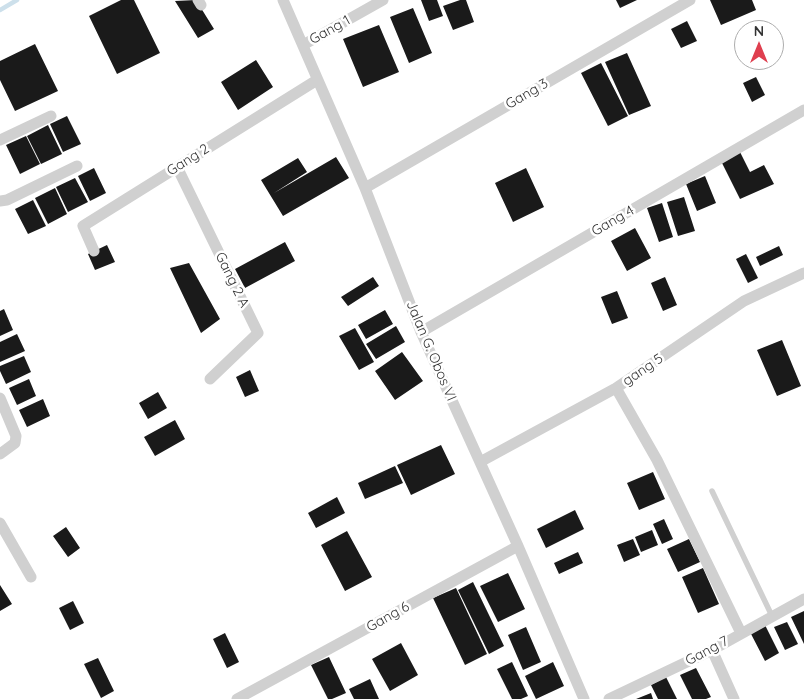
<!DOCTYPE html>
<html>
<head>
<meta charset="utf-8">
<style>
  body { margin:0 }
  #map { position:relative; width:804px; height:699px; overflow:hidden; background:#fff; font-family:Quicksand,sans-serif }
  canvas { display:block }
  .north { position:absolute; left:734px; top:20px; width:50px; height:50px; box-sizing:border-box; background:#fff; border:1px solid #adadad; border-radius:50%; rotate:0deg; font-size:14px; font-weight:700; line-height:20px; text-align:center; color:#333 }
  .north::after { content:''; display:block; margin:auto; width:18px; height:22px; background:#df3f4f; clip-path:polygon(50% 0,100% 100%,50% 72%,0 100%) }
</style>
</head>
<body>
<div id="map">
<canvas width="804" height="699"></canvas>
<div class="north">N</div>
</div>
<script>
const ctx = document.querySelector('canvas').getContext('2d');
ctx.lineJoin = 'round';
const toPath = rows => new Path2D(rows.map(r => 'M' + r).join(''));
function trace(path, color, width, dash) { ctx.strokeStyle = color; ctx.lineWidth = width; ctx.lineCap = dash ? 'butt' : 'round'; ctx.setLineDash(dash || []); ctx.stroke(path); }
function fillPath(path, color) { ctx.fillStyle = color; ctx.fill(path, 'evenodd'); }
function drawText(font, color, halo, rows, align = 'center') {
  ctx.font = font + ' Quicksand,sans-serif'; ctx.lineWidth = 5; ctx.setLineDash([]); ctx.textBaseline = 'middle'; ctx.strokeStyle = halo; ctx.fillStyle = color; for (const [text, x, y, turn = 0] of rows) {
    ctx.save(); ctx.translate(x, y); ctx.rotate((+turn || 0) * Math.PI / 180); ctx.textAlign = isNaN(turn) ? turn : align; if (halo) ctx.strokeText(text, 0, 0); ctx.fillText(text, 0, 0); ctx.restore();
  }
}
trace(toPath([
  [0,10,17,0]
]), '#cde0eb', 4.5);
fillPath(toPath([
  [121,0,134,0,160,53,117,74,89,16],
  [196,0,214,29,198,38,175,1],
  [421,0,437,0,443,16,429,21],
  [460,0,466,0,474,22,453,30,443,6],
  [616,0,637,0,620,8],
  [710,0,752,0,756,10,721,25],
  [413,8,432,53,409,63,390,17],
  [687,21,697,41,681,48,671,29],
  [379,25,399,72,363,87,343,39],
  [35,44,58,91,15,111,0,80,0,61],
  [627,53,651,106,629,115,605,62],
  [256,60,273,87,238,110,221,82],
  [601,63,628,116,608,126,581,73],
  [756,77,765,95,752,102,743,83],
  [67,116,81,144,63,152,50,124],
  [48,125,62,154,41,164,27,136],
  [26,136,40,164,20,174,6,145],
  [740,152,750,172,764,165,774,184,740,199,721,161],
  [336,157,349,178,283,216,261,180,298,158,307,172,274,193],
  [94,168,106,193,90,201,78,176],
  [526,168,544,207,513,222,495,183],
  [705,176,716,203,697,211,686,184],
  [75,178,88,202,68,212,56,187],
  [55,188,67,214,48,224,35,198],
  [684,197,695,231,678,236,667,202],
  [33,200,46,226,28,234,15,209],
  [662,203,673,237,659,242,647,208],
  [635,228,651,258,627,271,611,241],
  [285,242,295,261,245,288,235,269],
  [107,245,115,262,95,270,88,254],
  [779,246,783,255,760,266,756,257],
  [746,254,758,278,748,283,736,259],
  [189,263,220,319,201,333,170,268],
  [373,277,379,286,348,306,341,297],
  [665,277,677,305,663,311,651,283],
  [617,291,628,318,612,324,601,297],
  [4,309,13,330,0,336,0,311],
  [385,310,393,324,366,339,358,325],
  [396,326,405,342,376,359,366,344],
  [355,328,374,362,359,370,339,336],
  [17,334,25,351,0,362,0,342],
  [782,340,801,386,777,396,757,350],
  [402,352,423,381,395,400,375,371],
  [24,356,31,372,6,384,0,371,0,366],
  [250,370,259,391,245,397,236,377],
  [29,379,36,396,17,405,9,388],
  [158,392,167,408,148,419,139,403],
  [43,399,50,416,27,427,19,410],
  [175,420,185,439,155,456,144,437],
  [441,445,455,474,411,495,397,465],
  [395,466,403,483,365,499,358,483],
  [653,472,665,499,639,510,627,483],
  [337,497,345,513,316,528,308,513],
  [575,510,584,529,546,548,537,529],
  [664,519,673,539,662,544,653,524],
  [66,527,80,548,68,557,53,536],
  [652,530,658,545,641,552,635,537],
  [347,531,372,577,345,591,321,545],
  [633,539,640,555,624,562,617,545],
  [689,539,700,562,678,572,667,549],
  [578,552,583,563,559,574,554,563],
  [703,568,719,604,698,613,682,577],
  [508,573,525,609,498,622,480,586],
  [473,582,504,646,489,654,458,590],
  [0,585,12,604,0,611],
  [456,588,487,654,465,665,433,598],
  [73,601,84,623,70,630,59,608],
  [804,611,804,644,791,617],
  [787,622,798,644,785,650,774,627],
  [765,625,779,653,765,661,750,632],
  [526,627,541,662,523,670,508,635],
  [225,633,239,662,227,668,213,639],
  [401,643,418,675,390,691,372,659],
  [329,657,346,693,332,699,328,699,311,665],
  [98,658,114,691,101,698,84,664],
  [512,662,528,696,521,699,512,699,497,669],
  [553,662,564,686,536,699,525,676],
  [696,668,711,697,706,699,692,699,680,675],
  [666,677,677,699,658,699,651,685],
  [370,679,379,699,354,699,349,689],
  [651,693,653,699,636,699]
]), '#1a1a1a');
trace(toPath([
  [712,491,772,616]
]), '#d0d0d0', 5.5);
trace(toPath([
  [198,0,201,5],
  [283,0,365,188,421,332,518,546,584,699],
  [303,45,383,0],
  [0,140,51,116],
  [177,167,258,333,210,379],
  [365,188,690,0],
  [0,201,7,200,77,166],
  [94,251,83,226,317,80],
  [421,332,804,110],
  [616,388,657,460,741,633],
  [0,398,16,436,15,443,0,454],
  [480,462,616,388,744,301,804,273],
  [0,523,31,577],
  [712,650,734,699],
  [237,699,518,546],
  [609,699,712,650,804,599]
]), '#d0d0d0', 11);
drawText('14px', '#333', '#fff', [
  ["Gang 1",330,30,-29],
  ["Gang 3",527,94,-30],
  ["Gang 2",188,160,-32],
  ["Gang 4",613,221,-30],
  ["Gang 2 A",232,280,64],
  ["Jalan G. Obos VI",431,351,67],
  ["gang 5",643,370,-34],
  ["Gang 6",388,617,-29],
  ["Gang 7",707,651,-28]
]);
</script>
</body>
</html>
